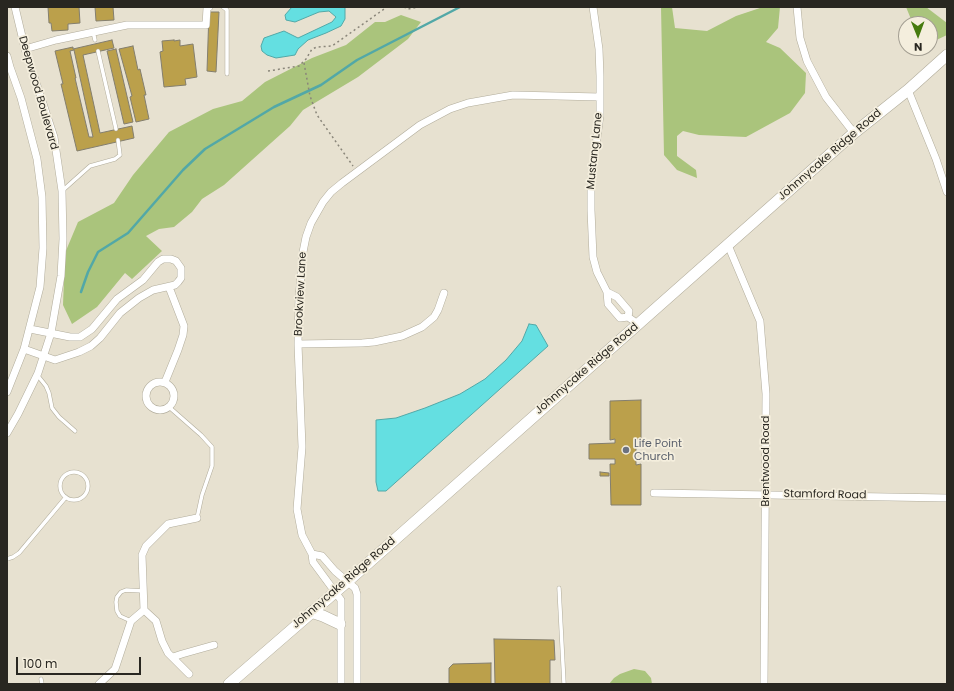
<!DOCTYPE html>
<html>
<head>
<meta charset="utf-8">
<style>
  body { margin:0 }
  #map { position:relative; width:954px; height:691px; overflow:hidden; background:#e7e1d0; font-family:Poppins,sans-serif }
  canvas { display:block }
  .frame { position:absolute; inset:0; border:8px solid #292721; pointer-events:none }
  .north { position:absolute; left:898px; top:16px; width:40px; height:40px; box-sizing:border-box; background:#f4eedd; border:1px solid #a39e92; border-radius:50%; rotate:179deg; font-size:11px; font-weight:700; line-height:16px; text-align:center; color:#292721 }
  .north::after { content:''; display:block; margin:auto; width:14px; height:18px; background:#467b0e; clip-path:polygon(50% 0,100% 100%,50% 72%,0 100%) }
  .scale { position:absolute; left:16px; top:657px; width:125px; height:18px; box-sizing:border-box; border:2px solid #292721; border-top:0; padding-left:5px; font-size:12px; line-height:14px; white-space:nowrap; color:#292721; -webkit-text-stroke:3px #f4eedd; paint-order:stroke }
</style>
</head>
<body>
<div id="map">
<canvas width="954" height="691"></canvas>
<div class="frame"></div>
<div class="north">N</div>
<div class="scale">100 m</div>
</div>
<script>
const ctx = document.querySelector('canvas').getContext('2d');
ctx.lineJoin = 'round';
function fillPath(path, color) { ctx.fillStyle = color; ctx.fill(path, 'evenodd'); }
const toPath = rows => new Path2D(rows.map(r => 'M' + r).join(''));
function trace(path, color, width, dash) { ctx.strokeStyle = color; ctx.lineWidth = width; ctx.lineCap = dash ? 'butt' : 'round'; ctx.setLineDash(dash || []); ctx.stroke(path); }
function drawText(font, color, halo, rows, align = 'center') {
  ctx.font = font + ' Poppins,sans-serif'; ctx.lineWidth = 3.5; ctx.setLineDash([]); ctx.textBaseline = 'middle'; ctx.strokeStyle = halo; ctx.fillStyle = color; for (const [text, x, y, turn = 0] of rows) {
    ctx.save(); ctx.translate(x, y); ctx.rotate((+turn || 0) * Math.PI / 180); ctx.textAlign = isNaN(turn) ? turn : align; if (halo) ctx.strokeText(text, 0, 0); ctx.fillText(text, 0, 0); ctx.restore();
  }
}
fillPath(toPath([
  [661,7,672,7,675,28,707,31,736,16,763,7,780,7,778,28,766,42,780,48,806,73,805,93,790,113,746,137,699,135,683,131,677,136,677,156,696,170,697,178,677,170,664,155],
  [906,7,926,7,947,23,947,35,930,43,930,24,913,24],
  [401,15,421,22,408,39,358,77,303,110,290,126,224,185,202,199,192,212,174,227,159,229,146,236,162,251,132,279,125,273,97,307,72,324,63,305,65,253,78,222,114,203,133,175,169,132,213,109,242,101,265,82,312,58,346,45,375,22,385,22],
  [634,669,645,671,651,678,652,684,609,684,614,678,620,674]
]), '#aac47c');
const water = toPath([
  [292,7,345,7,345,19,341,26,326,33,308,40,298,49,295,55,276,58,267,55,262,51,261,46,264,38,284,31,298,38,332,22,336,17,329,11,319,12,295,22,286,20,285,15,292,7],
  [529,324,536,325,548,346,386,491,378,491,376,482,376,420,396,418,425,408,460,394,485,379,506,360,522,341,529,324]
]);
fillPath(water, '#64dfe1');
trace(water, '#52a8a7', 1);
trace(toPath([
  [81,292,88,272,98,252,128,233,183,170,205,149,274,107,321,85,357,60,460,7]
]), '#52a8a7', 2.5);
const building = toPath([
  [48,7,79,7,80,23,68,24,68,30,52,31,51,23,49,23,48,7],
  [95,7,113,7,114,20,96,21,95,7],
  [209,12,219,12,216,72,207,71,209,12],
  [112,40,114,48,83,55,100,133,132,126,134,138,77,151,61,84,63,84,55,51,73,47,73,49,112,40],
  [74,50,93,137,89,137,75,78,76,78,70,51,74,50],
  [174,40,174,41,180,40,180,46,193,44,197,77,185,79,186,85,164,87,160,52,163,51,162,41,174,40],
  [133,46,138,70,140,69,146,95,144,95,149,119,136,122,130,97,132,96,119,49,133,46],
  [116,49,133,122,124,124,107,51,116,49],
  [641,400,641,439,636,439,636,465,641,464,641,505,611,505,610,464,615,464,615,459,589,459,589,444,615,443,615,439,610,440,610,401,641,400],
  [600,472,609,473,609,476,600,476,600,472],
  [494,639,554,640,555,660,550,660,550,684,495,684,494,639],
  [491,663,491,684,449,684,449,668,453,664,491,663]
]);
fillPath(building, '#bba04b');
trace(building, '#837e6e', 1);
const lane = toPath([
  [223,7,227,10,227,74],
  [93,32,95,40],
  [98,51,116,129],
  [62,191,90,166,115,159,120,155,118,140],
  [38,376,46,386,49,393,52,408,59,417,75,431],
  [169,407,201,435,212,447,212,466,202,495,197,518],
  '60 486a14 14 0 1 1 28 0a14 14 0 1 1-28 0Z',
  [7,559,13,557,19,553,66,497],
  [559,588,564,684],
  [131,621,120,616,117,611,116,602,117,597,121,592,126,590,143,591],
  [41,679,42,684]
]);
const street = toPath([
  [593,7,599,49,600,76,600,115,591,183,591,210,593,257,597,272,607,292,608,304,620,318,628,317,638,324],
  [797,7,800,38,807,61,826,97,854,133],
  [25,49,56,40,127,25,206,25,207,8,209,7],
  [7,56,10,67,21,98,37,159,42,197,43,248,40,287,24,349,7,392],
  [908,90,936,159,947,192],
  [728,245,760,321,766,394,764,684],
  [607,292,617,297,629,311,628,317],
  [298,344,362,343,374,342,402,336,422,327,434,317,438,310,444,293],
  [24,349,55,360,79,352,91,346,100,338,120,313,139,298,153,290,175,285,178,282,181,278,181,268,176,261,171,259,163,259,158,262,143,280,117,299,92,329,80,337,70,337,30,329],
  '146 396a14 14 0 1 1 28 0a14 14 0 1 1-28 0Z',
  [165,382,178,350,183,335,184,326,169,287],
  [7,433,18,414,38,373,51,333,61,276,63,239,62,191,54,137,25,49,15,7],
  [654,493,947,498],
  [312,554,322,556,335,571,355,588,357,594,357,684],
  [144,610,156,621,162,641,168,653,189,674],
  [173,657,182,654,214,645],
  [99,684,115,669,131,621,144,610,142,555,146,546,168,524,197,518],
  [341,684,341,600,313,562,312,554,302,535,297,509,302,447,298,344,299,297,303,252,306,237,311,223,323,202,331,192,342,183,420,125,450,109,468,103,513,95,600,97]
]);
const secondary = toPath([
  [311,612,323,616,340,624],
  [229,684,348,581,854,133,908,90,947,55]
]);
trace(lane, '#b1ac9b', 4.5);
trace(street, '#b1ac9b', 8);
trace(secondary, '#b1ac9b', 12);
trace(toPath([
  [404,7,408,9,418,7],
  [304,63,310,96,317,115,353,166],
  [268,71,299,66,306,59,312,49,317,47,332,46,387,7]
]), '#8a867a', 1.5, [2, 3]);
trace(lane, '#fff', 3.5);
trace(street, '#fff', 7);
trace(secondary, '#fff', 11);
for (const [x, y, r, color] of [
  [626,450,4,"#6b7280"]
]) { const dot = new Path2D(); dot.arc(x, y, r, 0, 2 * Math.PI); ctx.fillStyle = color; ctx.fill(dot); trace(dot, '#f4eedd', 1.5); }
drawText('11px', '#292721', '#f4eedd', [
  ["Deepwood Boulevard",38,93,74],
  ["Mustang Lane",595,151,-84],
  ["Johnnycake Ridge Road",830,155,-41],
  ["Brookview Lane",301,294,-87],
  ["Johnnycake Ridge Road",587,369,-41],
  ["Brentwood Road",766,461,-90],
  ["Stamford Road",825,495,1],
  ["Johnnycake Ridge Road",344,583,-41]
]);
drawText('11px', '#5b616d', '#f4eedd', [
  ["Life Point",634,444],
  ["Church",634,457]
], 'left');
</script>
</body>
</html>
